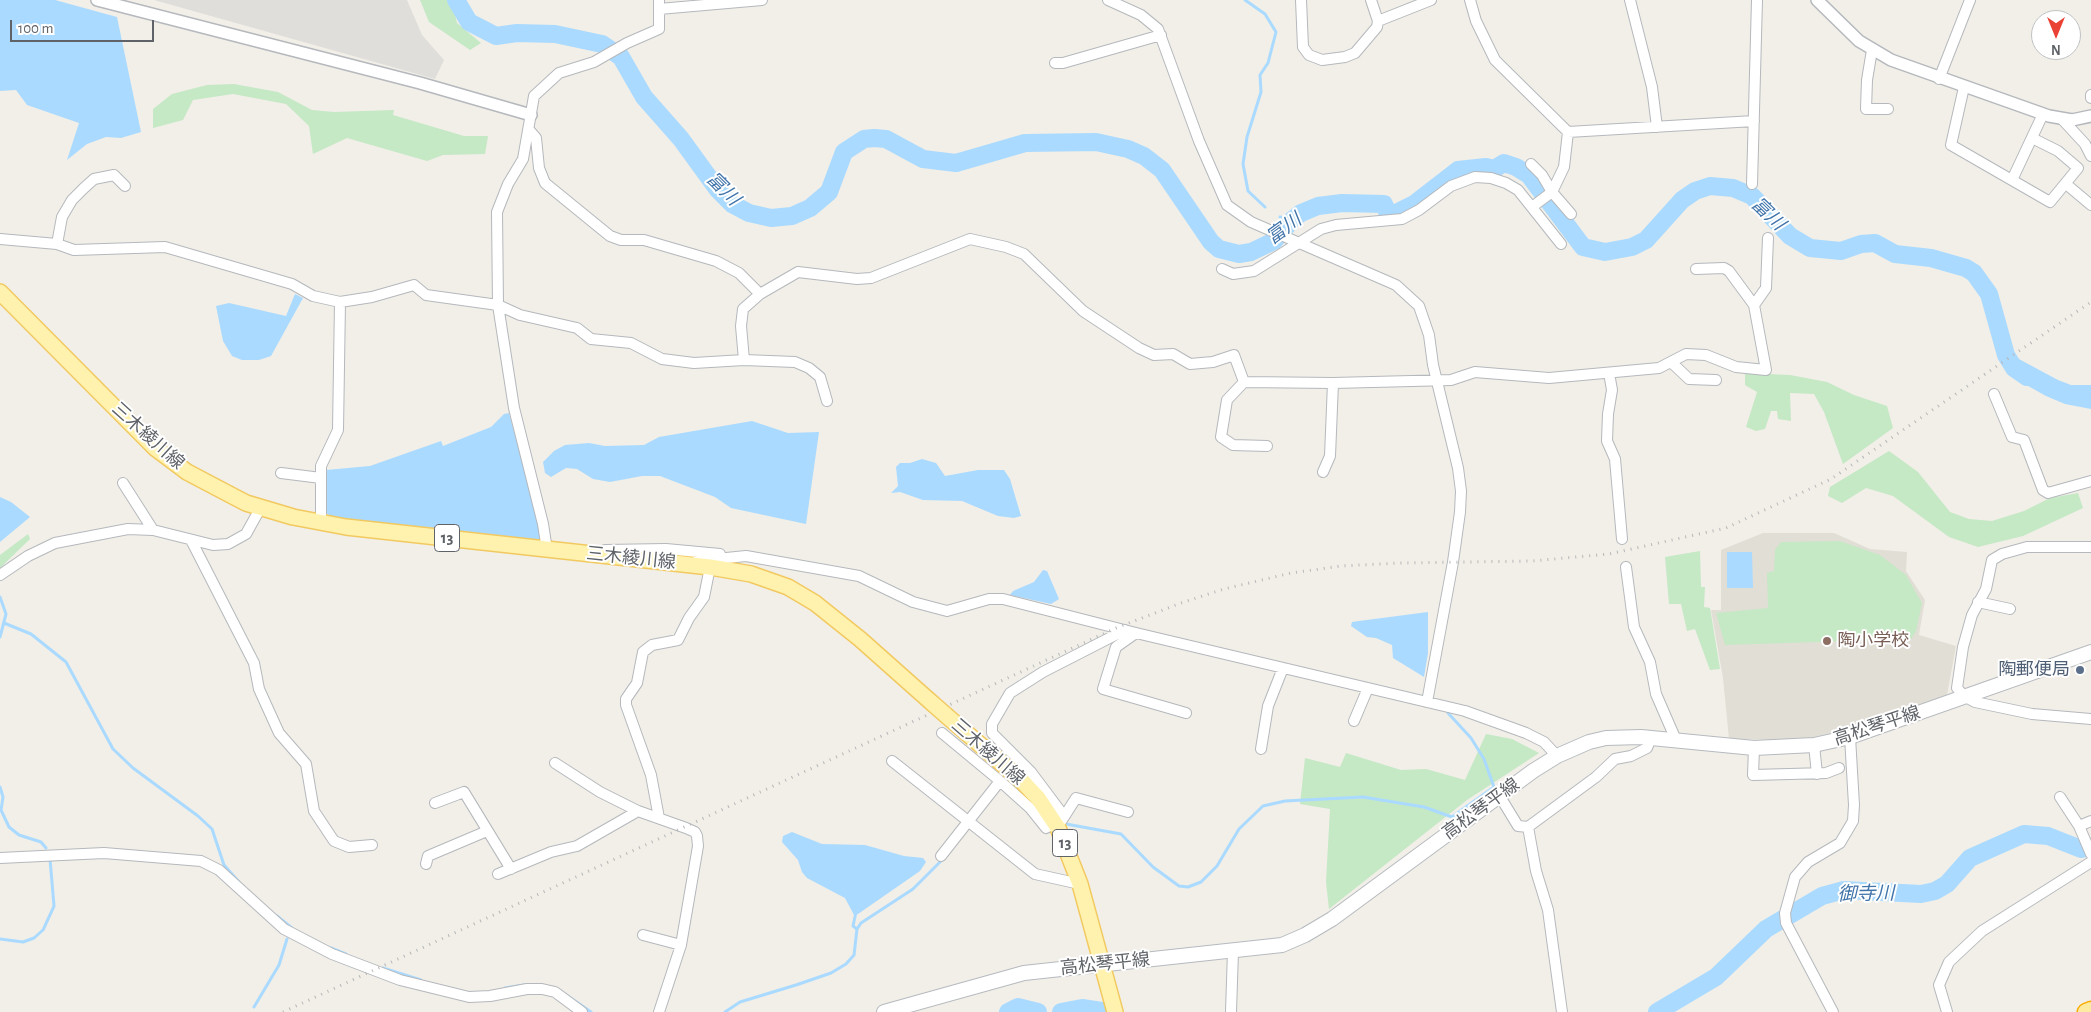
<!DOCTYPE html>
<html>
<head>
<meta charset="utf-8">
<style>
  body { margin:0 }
  #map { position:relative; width:2091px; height:1012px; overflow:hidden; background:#f1efe8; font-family:"Alegreya Sans",sans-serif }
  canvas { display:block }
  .north { position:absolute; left:2031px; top:10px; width:50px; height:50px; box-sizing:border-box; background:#fff; border:1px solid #bfc1c3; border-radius:50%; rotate:180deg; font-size:14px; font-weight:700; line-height:20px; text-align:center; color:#5f6368 }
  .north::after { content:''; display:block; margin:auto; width:18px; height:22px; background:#ea4335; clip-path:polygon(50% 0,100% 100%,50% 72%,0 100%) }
  .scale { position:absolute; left:10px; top:20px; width:144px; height:22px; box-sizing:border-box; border:2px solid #5f6368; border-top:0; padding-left:6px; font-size:15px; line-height:18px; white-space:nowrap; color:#5f6368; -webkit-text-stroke:4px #fff; paint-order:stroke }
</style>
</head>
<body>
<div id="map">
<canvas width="2091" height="1012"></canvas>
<div class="north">N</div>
<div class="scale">100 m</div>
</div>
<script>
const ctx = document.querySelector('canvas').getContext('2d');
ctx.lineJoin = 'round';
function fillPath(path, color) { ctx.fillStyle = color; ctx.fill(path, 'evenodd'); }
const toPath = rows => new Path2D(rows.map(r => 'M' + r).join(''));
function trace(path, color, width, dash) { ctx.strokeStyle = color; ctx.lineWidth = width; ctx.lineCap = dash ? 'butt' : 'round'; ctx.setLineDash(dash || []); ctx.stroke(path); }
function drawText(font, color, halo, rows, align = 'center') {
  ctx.font = font + ' "Alegreya Sans","Noto Sans JP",sans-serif'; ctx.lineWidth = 4; ctx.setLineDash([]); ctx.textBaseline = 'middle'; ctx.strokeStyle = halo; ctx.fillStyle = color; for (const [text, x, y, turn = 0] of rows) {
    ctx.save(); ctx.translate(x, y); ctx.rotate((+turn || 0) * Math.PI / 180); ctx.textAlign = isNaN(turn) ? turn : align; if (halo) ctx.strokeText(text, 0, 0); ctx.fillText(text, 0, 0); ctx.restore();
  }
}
fillPath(toPath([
  [154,0,407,0,422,35,444,60,435,79]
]), '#e0deda');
fillPath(toPath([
  [1763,533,1834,533,1870,549,1907,552,1906,571,1925,600,1919,635,1956,646,1947,695,1843,730,1809,738,1784,740,1729,739,1723,678,1711,610,1721,610,1721,550]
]), '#e1ded6');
fillPath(toPath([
  [420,0,452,0,457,23,481,43,470,50,429,22],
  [234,84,278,92,312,110,334,112,394,110,393,115,464,136,488,136,485,154,443,155,427,161,347,138,313,154,309,126,286,104,233,94,193,100,183,120,153,128,153,109,172,94,207,85],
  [1745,373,1790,375,1827,382,1854,395,1887,406,1893,428,1843,464,1824,412,1814,394,1790,393,1791,421,1778,419,1777,411,1771,411,1765,429,1756,431,1746,427,1757,392,1745,385],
  [1889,451,1918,472,1950,512,1969,519,1992,521,2024,511,2050,498,2078,493,2083,508,2023,536,1978,547,1949,537,1893,496,1866,488,1842,503,1828,496,1830,487],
  [28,534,30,539,0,568,0,555],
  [1840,541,1880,555,1906,575,1922,603,1916,631,1911,639,1725,645,1716,613,1768,608,1767,573,1774,571,1775,550,1781,542],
  [1700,551,1701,587,1705,587,1704,607,1710,608,1720,669,1710,670,1695,629,1687,631,1681,604,1669,604,1665,557],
  [1486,734,1512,739,1539,753,1467,800,1329,909,1326,882,1330,809,1300,804,1305,758,1340,767,1346,753,1401,770,1426,769,1465,780]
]), '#c5e8c5');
fillPath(toPath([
  [0,0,55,0,117,17,141,132,121,138,106,137,87,144,67,160,79,123,27,105,16,90,0,91],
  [295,294,303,298,271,356,259,360,242,360,232,356,223,341,216,306,229,303,286,316],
  [2017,358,2058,380,2071,385,2091,385,2091,409,2065,404,2046,396,2012,377,2003,367],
  [509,413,539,525,541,543,331,520,325,510,326,470,370,466,441,441,443,446,491,427,504,414],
  [752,421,788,433,819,432,806,524,731,508,715,497,660,476,642,476,610,482,593,479,577,469,566,468,551,477,545,473,543,462,554,451,565,445,589,443,605,446,644,445,659,437],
  [922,459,936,463,945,476,978,470,1004,470,1010,479,1021,516,1014,518,998,516,962,501,923,500,900,492,891,493,898,486,896,467,900,463,910,463],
  [0,497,11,502,30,517,0,542],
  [1727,552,1752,552,1753,588,1727,588],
  [1043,570,1047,571,1059,599,1051,604,1010,595,1013,591,1034,582],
  [1428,612,1428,653,1424,677,1393,658,1392,645,1376,638,1367,637,1351,626,1352,622,1359,621],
  [792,832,822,844,865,845,904,856,923,858,926,862,920,871,858,914,854,915,845,898,807,878,802,872,798,860,782,842,783,836]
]), '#aadaff');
trace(toPath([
  [1245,0,1265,14,1276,32,1268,63,1260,75,1261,92,1247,137,1243,164,1248,191,1265,207],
  [1280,217,1292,220],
  [0,597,6,614,0,637],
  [4,623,31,634,66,662,113,749,133,768,198,816,212,829,224,865,239,882],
  [0,787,3,797,1,810,9,827,19,835,41,842,46,848],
  [1066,824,1121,834,1153,867,1179,886,1188,887,1201,882,1217,866,1239,829,1263,806,1285,801,1363,797,1424,807,1452,817,1494,787,1484,759,1471,738,1448,713],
  [856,912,853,926,857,929],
  [277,916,292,928],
  [0,939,23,942,34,938,43,930,54,906,50,859],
  [331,948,346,954],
  [383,968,421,980],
  [505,988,524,985],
  [559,990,591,1012],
  [254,1007,279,965,287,939],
  [725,1012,740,1002,796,985,831,973,846,964,854,955,857,929,861,923,913,889,944,858]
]), '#aadaff', 3);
trace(toPath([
  [456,0,469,22,496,36,517,33,555,34,602,44,621,57,644,97,681,139,718,190,732,204,749,213,771,218,792,216,810,208,829,192,844,152,864,139,874,138,886,139,923,159,956,163,1025,143,1096,142,1128,149,1144,156,1162,170,1211,242,1219,249,1239,254,1251,252,1274,241,1292,220,1301,213,1318,206,1342,203,1384,204,1388,214,1398,212,1414,204,1458,170,1486,167,1494,169,1504,163,1516,167,1529,175,1583,247,1605,252,1632,247,1646,240,1682,200,1695,191,1710,186,1733,188,1752,196,1790,236,1810,248,1841,251,1861,244,1875,243,1895,254,1931,258,1966,268,1974,273,1989,294,2006,355,2014,368,2027,377],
  [1008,1012,1018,1007,1038,1012],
  [1061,1012,1082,1008,1108,1012],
  [1657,1012,1716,977,1766,929,1822,896,1844,890,1921,894,1935,891,1947,884,1970,858,2024,834,2048,836,2081,849,2091,847]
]), '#aadaff', 18);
const minor = toPath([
  [1108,0,1141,15,1158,29,1199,141,1227,205,1251,222,1396,285,1419,306,1429,335,1433,365,1458,468,1461,491,1460,512,1453,562,1427,702],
  [1301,0,1303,47,1309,55,1322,60,1345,57,1355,53,1377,27,1378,21,1431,0],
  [1371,0,1378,21],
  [1470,0,1476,21,1495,60,1568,132,1754,121],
  [1630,0,1652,87,1657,127],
  [659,9,762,0],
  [1872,50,1867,80,1866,109,1888,109],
  [1055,63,1063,63,1161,35],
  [1939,79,1970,0],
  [1964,87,1951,145,2050,202,2078,168,2058,151,2032,138],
  [2091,95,2091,98],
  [2061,118,2085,144,2091,156],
  [530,131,536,138,539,168,545,183,610,236,621,240,644,240,716,261,739,273,760,294,798,272,857,279,871,278,970,239,1006,247,1024,254,1083,311,1139,348,1154,355,1173,354,1190,364,1213,362,1234,355,1244,382,1333,383,1451,380,1475,372,1549,378,1659,368,1686,354,1706,355,1736,367,1766,370,1754,305,1729,271,1724,268,1696,269],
  [1531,164,1542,175,1552,192,1571,214],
  [2012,180,2043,114],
  [1752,184,1757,0],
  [2066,184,2091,205],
  [1532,207,1552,192,1564,167,1568,132],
  [0,239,57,244,74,250,165,247,292,284,313,296,340,302,372,297,414,285,426,295,498,305,520,315,577,328,591,339,631,343,662,359,694,363,744,360,795,362,809,368,820,377,827,401],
  [57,244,62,217,72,200,84,188,94,179,114,175,125,186],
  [1222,269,1233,274,1254,271,1321,229,1336,225,1402,219,1419,210,1451,186,1475,177,1491,178,1506,183,1518,190,1561,244],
  [1754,305,1766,288,1768,238],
  [744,360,741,326,743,309,760,294],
  [1672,363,1689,379,1716,380],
  [1609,373,1612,390,1608,414,1607,441,1615,459,1622,539],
  [1244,382,1227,400,1221,437,1233,445,1267,446],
  [1994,394,2012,437,2024,440,2043,490,2048,493,2091,481],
  [1323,472,1330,456,1333,383],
  [281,473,321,478],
  [123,483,153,530],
  [321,523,321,466,338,430,340,302],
  [191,540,254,663,259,689,279,733,306,764,314,811,334,841,349,847,372,845],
  [2091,547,2027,547,2002,554,1992,560,1986,589,1972,615,1963,647,1957,688,1964,696,1975,702,2032,714,2091,719],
  [547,550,543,524,514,408,498,305,497,212,508,184,523,159,534,96,559,73,594,62,627,43,659,29,659,0],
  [605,550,666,549,720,554],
  [697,561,746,556,859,576,913,602,947,611,989,599,1003,599,1136,633,1465,711,1526,733,1544,742,1557,756],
  [1626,567,1634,627,1650,662,1656,694,1676,740],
  [0,575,28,556,55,543,128,529,153,530,213,545,228,544,246,534,261,507],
  [1978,602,2010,609],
  [1136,633,1116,647,1103,689,1186,713],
  [1354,721,1368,688],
  [1814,745,1817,774],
  [1754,748,1753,775,1826,773,1839,768],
  [1261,749,1268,706,1283,668],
  [892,761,1035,874,1080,884],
  [555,763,600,792,638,811,686,828,695,832,697,836,698,846,681,945,659,1012],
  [1000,781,1030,808,1046,828,1055,823],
  [1499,795,1518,826,1528,827,1596,777,1615,759,1631,756,1647,748,1651,738],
  [2060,797,2079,826,2091,854],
  [435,803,464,792,511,869],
  [1064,816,1031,772,992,733,992,724,1010,693,1043,672,1125,630],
  [659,818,651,775,626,705,626,699,637,683,643,652,652,645,678,640,689,618,704,597,710,567],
  [1062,820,1076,798,1128,812],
  [2079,826,2091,821],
  [1528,827,1536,871,1548,910,1562,1012],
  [941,856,1000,781,942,733],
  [0,858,104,853,201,861,219,870,284,929,332,954,400,980,469,997,490,996,527,989,542,989,555,992,582,1012],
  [426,864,428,856,487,831],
  [498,874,551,852,577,846,638,811],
  [643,935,681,945],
  [1231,1012,1233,951],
  [1833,1012,1786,923,1785,913,1795,877,1808,862,1840,843,1853,821,1854,805,1850,737],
  [1947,1012,1939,985,1949,962,1982,931,2091,862]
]);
const tertiary = toPath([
  [97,0,420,83,531,115],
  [1817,0,1859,41,1891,60,2049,116,2072,120,2091,116]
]);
const secondary = toPath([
  [884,1012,1024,973,1282,945,1305,935,1332,919,1533,771,1557,756,1589,742,1606,738,1641,737,1754,748,1814,745,1850,737,2091,652]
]);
const primary = toPath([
  [0,292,155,448,187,472,246,503,293,517,346,527,710,567,751,574,788,587,815,603,860,639,932,703],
  [948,717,1021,780,1038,798,1058,828,1080,884,1115,1012]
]);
const trunk = toPath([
  [2086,1012,2091,1010]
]);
trace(minor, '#b5b8bc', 12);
trace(tertiary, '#b5b8bc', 14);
trace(secondary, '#b6babf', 16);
trace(primary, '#f2c960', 18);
trace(trunk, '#f9ab00', 19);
trace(minor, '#fff', 10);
trace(tertiary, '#fff', 11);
trace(secondary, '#fff', 14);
trace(primary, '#fff2af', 15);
trace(trunk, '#feeaa1', 16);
trace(toPath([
  [283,1012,1116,628,1181,603,1224,589,1291,573,1341,566,1400,563,1532,561,1609,554,1726,528,1831,479,2091,302]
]), '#b6b7b8', 3, [1, 6]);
const primaryBridge = toPath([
  [932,703,948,717]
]);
trace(primaryBridge, '#f2c960', 18, []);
trace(primaryBridge, '#fff2af', 15);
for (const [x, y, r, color] of [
  [1827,641,5,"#8d6e63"],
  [2080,670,5,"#5c6f8a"]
]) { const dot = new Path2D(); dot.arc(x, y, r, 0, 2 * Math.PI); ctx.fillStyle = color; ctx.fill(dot); trace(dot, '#fff', 2); }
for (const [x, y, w] of [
  [447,538,25],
  [1065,843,25]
]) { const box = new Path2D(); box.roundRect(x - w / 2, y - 13.5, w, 27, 4); ctx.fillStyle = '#fff'; ctx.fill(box); trace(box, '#5f6368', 1); }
drawText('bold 16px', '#5f6368', null, [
  ["13",447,538],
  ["13",1065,843]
]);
drawText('18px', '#5f6368', '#fff', [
  ["三木綾川線",148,436,42],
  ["三木綾川線",631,558,6],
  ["高松琴平線",1877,726,-18],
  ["三木綾川線",988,752,41],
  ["高松琴平線",1481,809,-36],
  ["高松琴平線",1105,964,-6]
]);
drawText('18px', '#785e54', '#fff', [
  ["陶小学校",1837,641]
], 'left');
drawText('18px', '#4e5e75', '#fff', [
  ["陶郵便局",2070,670]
], 'right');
drawText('italic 19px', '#4174aa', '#fff', [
  ["富川",723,189,45],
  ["富川",1768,214,44],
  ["富川",1284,229,-36],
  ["御寺川",1866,894,-1]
]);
</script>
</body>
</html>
